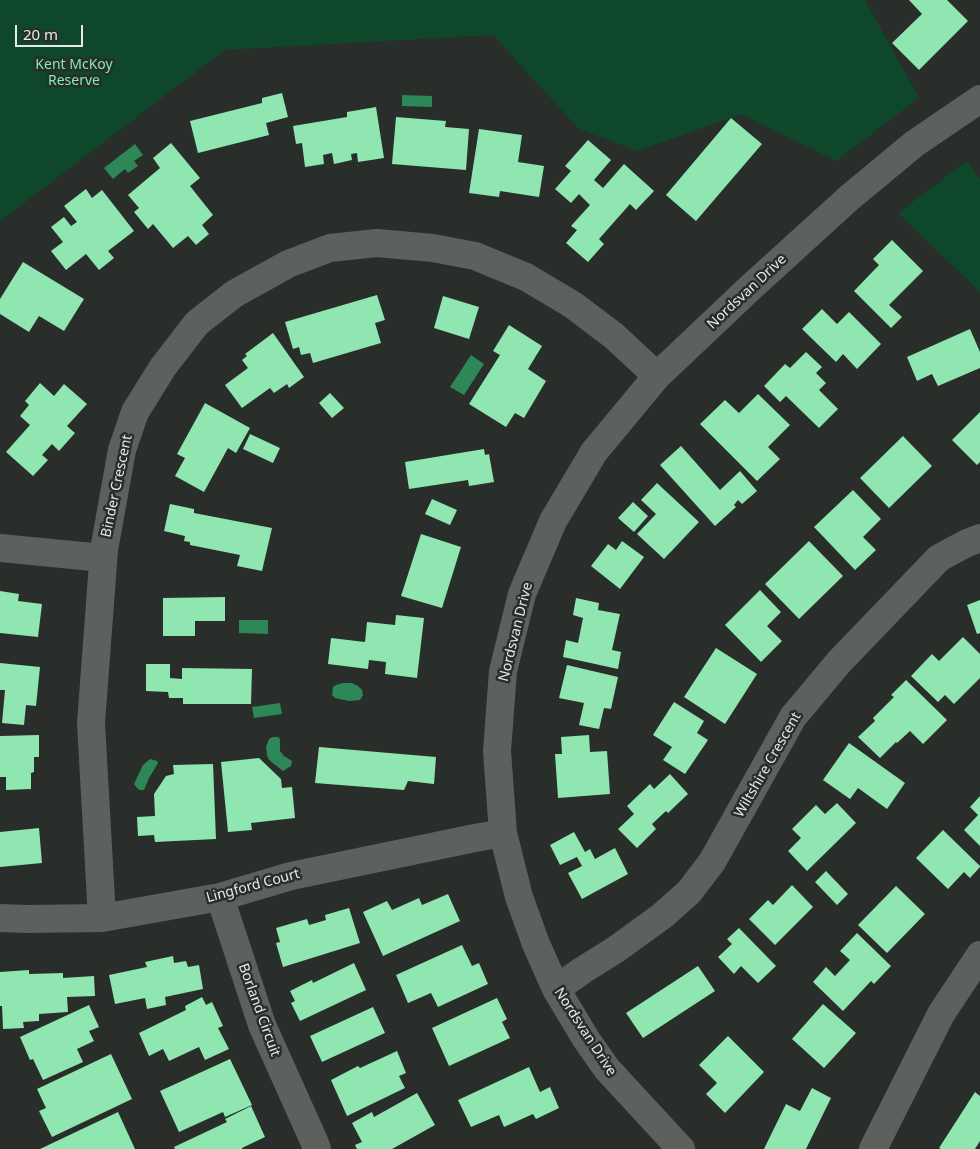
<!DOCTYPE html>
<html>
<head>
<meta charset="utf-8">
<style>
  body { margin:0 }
  #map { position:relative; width:980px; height:1149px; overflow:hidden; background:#292e2b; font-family:"Noto Sans",sans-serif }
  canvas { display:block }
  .scale { position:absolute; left:15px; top:25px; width:68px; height:22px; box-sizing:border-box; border:2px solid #e7eae8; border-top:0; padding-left:6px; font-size:15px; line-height:18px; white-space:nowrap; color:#e7eae8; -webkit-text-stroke:4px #292e2b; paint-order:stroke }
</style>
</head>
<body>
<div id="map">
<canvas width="980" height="1149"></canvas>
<div class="scale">20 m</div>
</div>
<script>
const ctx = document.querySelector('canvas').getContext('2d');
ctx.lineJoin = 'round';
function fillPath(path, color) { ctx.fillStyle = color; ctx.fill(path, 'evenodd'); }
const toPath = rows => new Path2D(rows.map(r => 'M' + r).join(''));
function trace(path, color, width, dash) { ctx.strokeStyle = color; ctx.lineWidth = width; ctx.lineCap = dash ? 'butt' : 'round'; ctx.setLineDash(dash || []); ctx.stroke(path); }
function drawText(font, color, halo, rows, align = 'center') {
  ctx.font = font + ' "Noto Sans",sans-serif'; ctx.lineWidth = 5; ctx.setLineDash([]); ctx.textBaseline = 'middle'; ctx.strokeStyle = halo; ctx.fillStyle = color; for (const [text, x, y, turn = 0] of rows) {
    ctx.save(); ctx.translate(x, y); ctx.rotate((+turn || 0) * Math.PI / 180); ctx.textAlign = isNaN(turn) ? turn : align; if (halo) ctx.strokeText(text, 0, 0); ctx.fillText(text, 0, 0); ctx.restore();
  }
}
fillPath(toPath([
  [0,0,865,0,919,98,836,161,741,114,638,151,579,129,493,35,225,50,0,221],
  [967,161,980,179,980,292,898,213]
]), '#0e472a');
fillPath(toPath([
  [402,95,432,96,432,107,402,106],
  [135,144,143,155,134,161,138,166,128,173,125,169,113,179,104,168],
  [471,355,484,364,464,395,450,387],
  [239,620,268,620,268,634,239,633],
  [343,683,352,683,358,686,362,690,363,695,360,700,349,701,335,698,332,695,333,687,336,685],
  [280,703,282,714,254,718,252,707],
  [273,737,278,737,280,739,280,751,284,756,292,761,291,766,283,771,269,760,267,755,266,747,269,739],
  [150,759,157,761,158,763,149,778,144,790,140,790,137,788,134,784,143,765]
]), '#2e8757');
fillPath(toPath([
  [909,0,947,0,968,21,919,70,892,43,922,14],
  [282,93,288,117,266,123,269,135,198,153,190,121,262,103,262,98],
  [376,107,384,158,358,162,357,153,351,154,352,160,334,164,332,153,323,155,324,164,305,167,302,143,296,144,293,126,347,117,347,112],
  [396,117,446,121,445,127,469,129,466,170,392,164],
  [731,118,762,144,696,221,666,195],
  [479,129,522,135,518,162,544,166,539,197,500,191,499,197,469,193],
  [588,140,611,160,594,180,603,188,624,164,654,191,636,210,630,204,599,239,604,244,588,262,566,243,577,230,571,226,590,205,579,194,571,203,555,189,571,171,565,166],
  [171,143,200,178,190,186,213,215,202,225,209,234,196,245,188,236,173,248,153,224,148,229,134,212,139,208,128,195,160,168,153,158],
  [86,189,92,198,102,190,134,231,108,251,114,258,99,270,86,254,66,270,51,251,63,242,51,227,64,217,71,226,77,222,64,206],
  [892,240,923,271,889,305,902,317,891,328,854,291,879,265,873,259],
  [23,262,84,299,64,331,39,316,29,332,0,314,0,299],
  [377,295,385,320,375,323,381,343,313,363,310,353,301,355,299,347,293,349,285,322],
  [443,296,479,307,469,339,434,328],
  [822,309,837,324,849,312,881,344,857,369,843,354,836,362,802,329],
  [509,325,542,346,528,369,546,381,524,418,515,413,506,427,469,404,500,355,493,351],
  [970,329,980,352,980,368,938,386,932,374,917,381,907,357],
  [273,333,304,377,289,388,287,384,274,393,270,388,242,408,225,385,248,368,242,360,247,356,245,354],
  [806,352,822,367,816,373,826,383,819,390,838,409,819,428,786,396,780,402,764,386,785,364,790,368],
  [40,383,54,396,64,384,87,404,67,426,75,433,59,451,52,444,42,455,48,460,33,476,6,452,30,425,20,416,29,405,25,401],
  [330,393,344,408,332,418,319,403],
  [758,394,790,425,768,447,780,459,757,481,700,424,725,400,739,413],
  [205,403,250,428,236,453,228,448,204,492,175,476,185,458,177,454],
  [980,412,980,462,977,465,952,440],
  [250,434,280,448,273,463,243,449],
  [903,436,932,466,889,508,860,478],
  [681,446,720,490,740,471,757,491,742,504,738,500,734,505,736,507,715,526,660,465],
  [484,449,485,455,489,454,494,482,469,486,468,480,409,489,405,462],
  [657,483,699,522,664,559,637,534,656,514,641,500],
  [853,490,881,519,863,537,876,550,855,570,814,527],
  [432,499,457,510,450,525,425,514],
  [633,502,648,516,634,532,618,518],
  [170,504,194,509,194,513,272,528,262,571,237,566,240,555,190,545,190,542,184,541,185,536,164,531],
  [421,534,461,547,442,608,401,596],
  [622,541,644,557,620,589,591,566,608,544,616,550],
  [809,541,843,576,799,619,765,584],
  [760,590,781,612,767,626,782,641,761,662,725,625],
  [0,591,19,594,18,601,42,604,38,637,0,633],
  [225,597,225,621,195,621,195,636,163,636,163,598],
  [576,598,599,603,598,610,620,614,612,650,621,652,618,669,563,657,566,640,578,643,583,618,573,615],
  [980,600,980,633,977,634,967,605],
  [396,615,424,618,417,678,385,674,386,662,369,660,368,669,328,664,331,638,365,642,367,622,395,625],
  [963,637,980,654,980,678,954,704,945,695,938,702,911,676,932,654,939,661],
  [716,648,757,674,725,724,684,697],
  [0,663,40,667,36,706,26,705,24,725,2,723,5,690,0,690],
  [146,664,170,664,170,678,182,679,182,668,252,669,251,704,183,704,183,698,169,698,168,692,146,691],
  [567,665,618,677,611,709,604,708,599,729,579,725,584,703,559,698],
  [906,680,947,720,923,744,910,731,897,743,896,742,880,758,858,737,875,721,873,718,894,697,891,695],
  [674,702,704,721,697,733,708,740,685,774,663,760,672,747,653,735],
  [39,735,39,757,34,757,34,772,31,773,31,789,6,790,6,777,0,777,0,736],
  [589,735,590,752,607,751,610,794,558,798,555,754,562,754,561,737],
  [849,743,905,783,887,809,858,788,850,799,823,780],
  [319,747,436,757,434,784,408,781,404,790,315,783],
  [259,758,281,779,282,788,292,787,295,818,251,823,252,830,228,832,221,762],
  [213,764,216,839,155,842,154,835,138,836,137,817,155,816,154,794,166,776,174,774,173,765],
  [670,774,688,794,668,813,666,811,652,824,656,829,637,848,618,829,634,814,627,806,650,784,654,789],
  [980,796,980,846,964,830,978,815,970,807],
  [837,803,856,823,807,871,788,851,801,838,792,829,816,805,825,814],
  [39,828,42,863,0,867,0,832],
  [943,830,980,866,980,867,970,878,964,872,948,889,916,858],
  [574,832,585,852,590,849,595,859,615,848,628,874,582,899,568,873,582,866,577,857,560,865,550,845],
  [826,871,848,894,837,905,815,882],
  [792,885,813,907,775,945,749,919,768,900,773,905],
  [896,886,925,914,887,953,858,925],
  [448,894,460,921,383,956,363,912,387,901,392,910,419,898,422,905],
  [349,908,360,943,283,967,276,943,280,942,276,928,307,919,309,925,326,920,325,915],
  [739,928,776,966,758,983,741,966,734,974,718,957,732,944,727,939],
  [857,933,891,966,874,984,871,981,843,1011,813,982,826,967,835,976,850,960,840,951],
  [462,945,472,966,479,963,488,984,438,1007,431,993,408,1003,396,975],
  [173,956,174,963,186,961,188,967,199,965,203,989,165,997,166,1005,147,1009,145,998,115,1004,109,975,147,967,145,962],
  [354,963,366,990,300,1021,291,1003,295,1001,290,991,312,980,313,983],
  [698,966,715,991,643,1038,626,1013],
  [29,970,29,974,63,973,63,978,94,976,95,996,67,997,68,1012,39,1014,39,1021,23,1022,24,1028,3,1029,2,1006,0,1006,0,972],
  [202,997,206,1005,212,1002,223,1026,218,1028,229,1049,205,1060,199,1047,169,1061,163,1049,149,1056,139,1033,186,1010,185,1006],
  [497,998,507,1019,502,1022,510,1038,449,1066,432,1028],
  [823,1004,856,1033,824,1068,792,1039],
  [89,1005,99,1027,89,1031,94,1041,77,1049,83,1062,43,1080,33,1059,30,1060,20,1037],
  [373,1007,385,1033,322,1062,310,1036],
  [728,1036,764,1072,725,1113,706,1094,717,1083,699,1065],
  [397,1051,406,1073,399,1076,405,1088,347,1116,331,1080,358,1066,360,1068],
  [111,1054,132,1099,52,1137,39,1111,46,1108,37,1089],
  [230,1059,252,1105,225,1117,223,1112,179,1132,160,1091],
  [529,1067,540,1092,550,1087,559,1108,536,1119,533,1114,504,1127,499,1115,471,1127,458,1100],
  [812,1088,831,1098,806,1149,764,1149,786,1104,800,1111],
  [975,1092,980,1096,980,1141,975,1149,941,1149,939,1148],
  [417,1093,435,1125,392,1149,357,1149,355,1145,362,1142,352,1123,372,1112,374,1117],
  [251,1106,265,1137,242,1148,242,1149,175,1149,174,1147,227,1122,225,1119],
  [118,1112,135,1149,40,1149]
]), '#8fe6b0');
trace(toPath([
  [0,548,103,558],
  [220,897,262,1025,314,1141,317,1149],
  [0,918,27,919,102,918,220,897,291,876,475,838,503,833],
  [102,918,91,723,104,550,122,450,135,412,163,367,197,323,234,294,288,264,330,248,377,243,433,248,475,256,526,277,573,305,614,336,657,376],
  [556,989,583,970,615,950,662,916,689,892,712,862,793,717,839,662,939,558,967,543,980,538],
  [681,1149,607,1069,586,1039,556,989,536,944,519,897,503,833,497,751,503,671,522,594,553,521,594,452,657,376,750,288,849,198,914,144,980,99],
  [873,1149,941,1014,980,955]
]), '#5d615e', 28);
drawText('14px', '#7df0ac', '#292e2b', [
  ["Kent McKoy",74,65],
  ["Reserve",74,81]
]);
drawText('14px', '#e7eae8', '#292e2b', [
  ["Nordsvan Drive",747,292,-43],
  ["Binder Crescent",117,486,-78],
  ["Nordsvan Drive",516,632,-76],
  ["Wiltshire Crescent",768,765,-60],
  ["Lingford Court",253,886,-15],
  ["Borland Circuit",259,1010,70],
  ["Nordsvan Drive",585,1032,57]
]);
</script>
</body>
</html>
